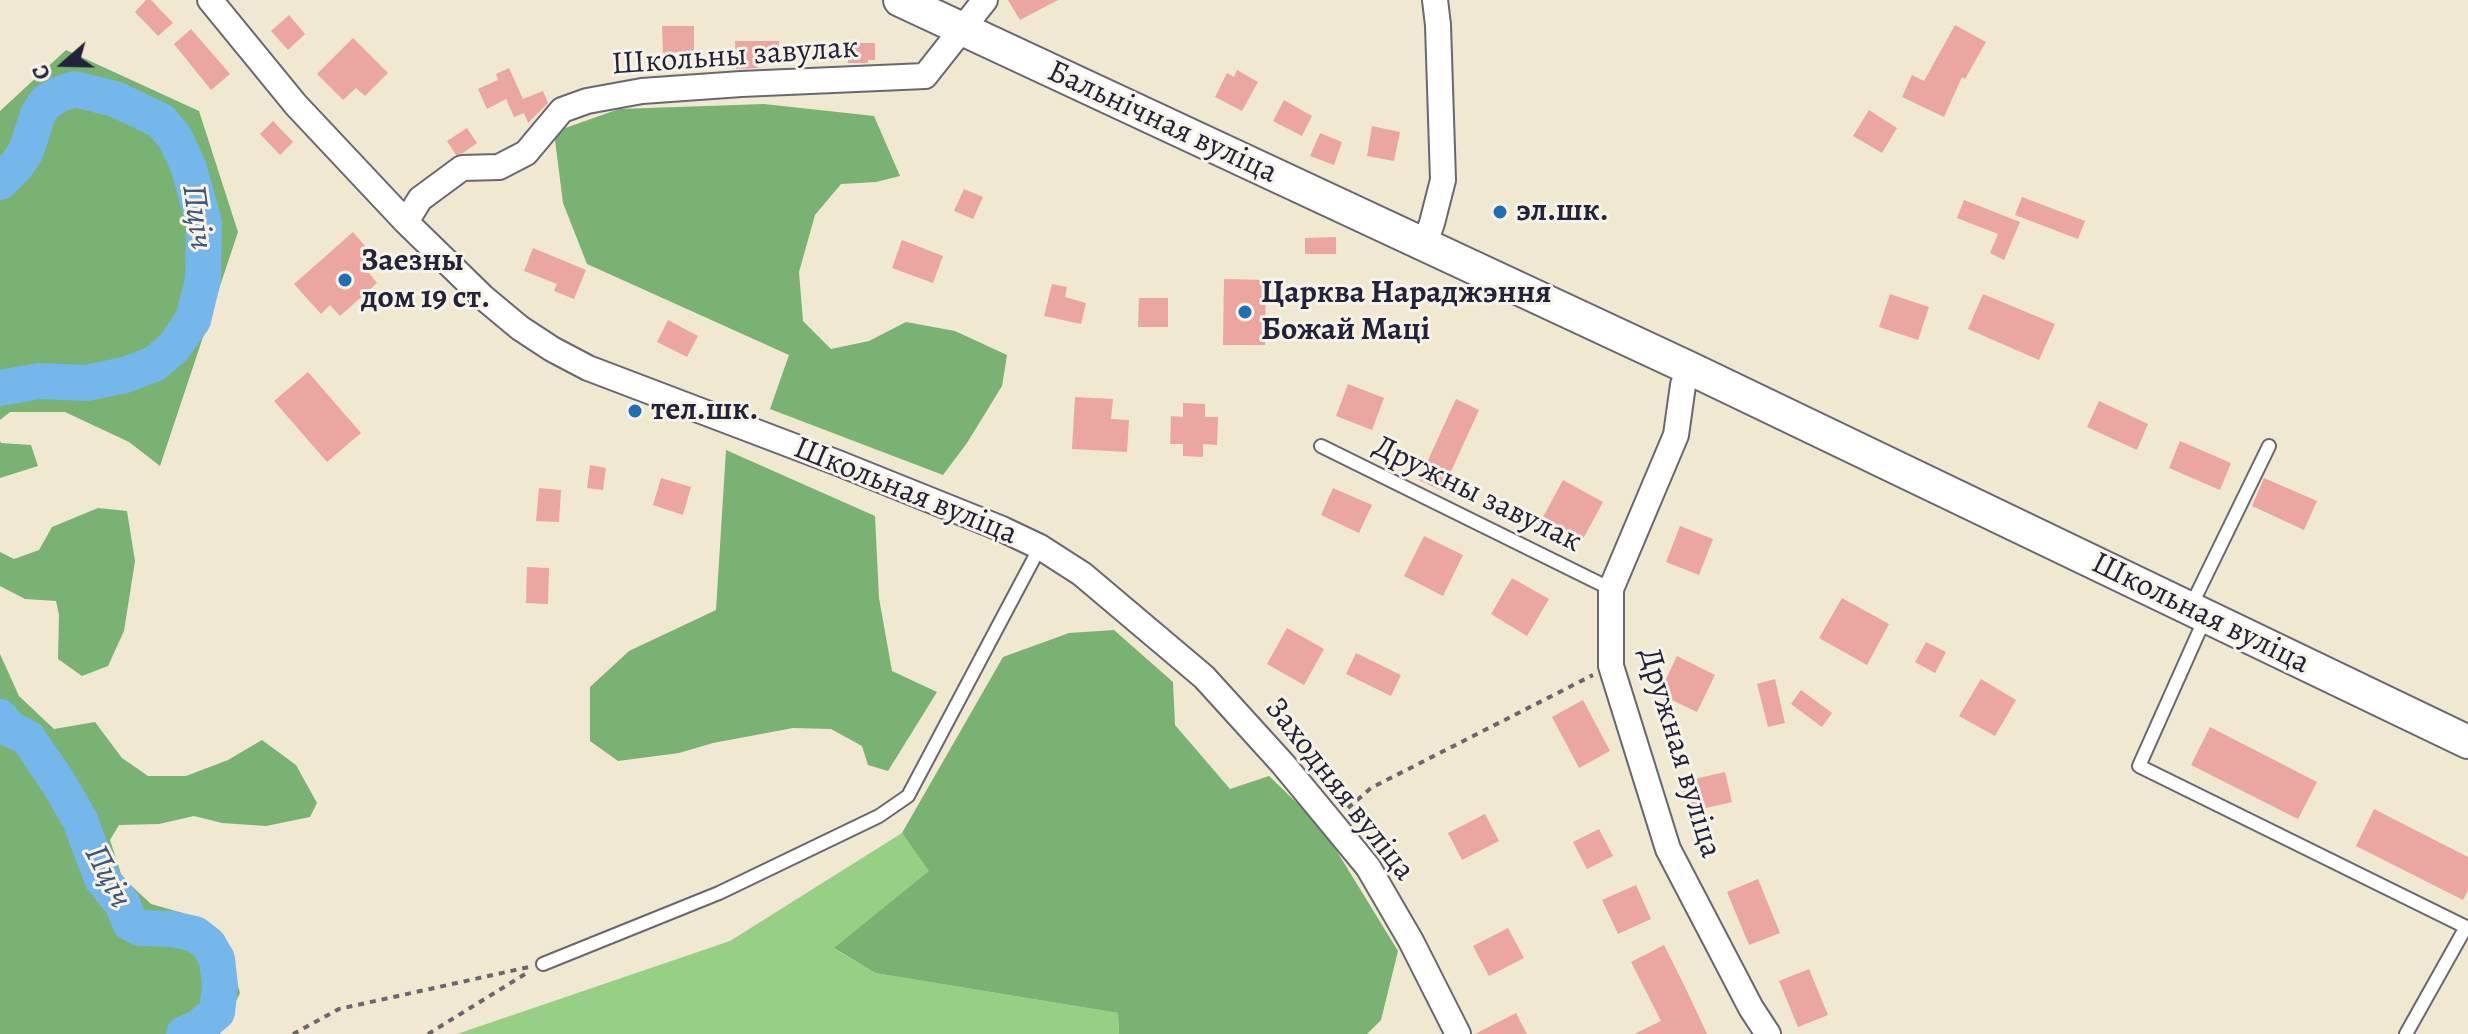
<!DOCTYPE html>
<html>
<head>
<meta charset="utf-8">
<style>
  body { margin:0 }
  #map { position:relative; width:2468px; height:1034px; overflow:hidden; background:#f1e8d1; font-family:Alegreya,serif }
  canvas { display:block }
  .north { position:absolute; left:24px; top:24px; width:80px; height:80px; -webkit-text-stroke:6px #f7f3e8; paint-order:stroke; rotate:250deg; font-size:22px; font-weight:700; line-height:32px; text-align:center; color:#22223b }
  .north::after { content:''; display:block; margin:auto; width:28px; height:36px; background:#22223b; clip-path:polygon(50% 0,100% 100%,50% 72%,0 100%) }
</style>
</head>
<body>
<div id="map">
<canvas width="2468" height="1034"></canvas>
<div class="north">С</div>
</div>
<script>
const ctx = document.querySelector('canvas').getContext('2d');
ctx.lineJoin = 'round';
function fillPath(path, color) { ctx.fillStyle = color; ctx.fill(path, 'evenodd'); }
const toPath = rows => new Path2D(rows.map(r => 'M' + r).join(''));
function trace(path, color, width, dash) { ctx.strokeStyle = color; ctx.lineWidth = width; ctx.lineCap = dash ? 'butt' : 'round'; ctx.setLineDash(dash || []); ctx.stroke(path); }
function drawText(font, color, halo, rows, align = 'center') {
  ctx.font = font + ' Alegreya,serif'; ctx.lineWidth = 6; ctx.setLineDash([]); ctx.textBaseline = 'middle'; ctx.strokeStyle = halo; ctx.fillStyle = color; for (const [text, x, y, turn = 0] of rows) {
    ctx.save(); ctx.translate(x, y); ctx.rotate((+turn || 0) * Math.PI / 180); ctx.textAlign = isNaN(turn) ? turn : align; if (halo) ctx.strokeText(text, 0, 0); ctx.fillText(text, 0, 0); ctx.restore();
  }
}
fillPath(toPath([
  [902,833,930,871,835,949,875,973,1118,1013,1119,1034,457,1034,730,941]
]), '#97d084');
fillPath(toPath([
  [66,50,199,111,238,232,160,466,129,442,65,412,10,412,0,420,0,111],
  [764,104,874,116,900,176,876,182,841,184,815,215,799,272,803,321,831,349,869,341,906,322,955,331,1007,355,1002,386,967,443,943,475,770,409,789,355,587,264,563,203,554,132,619,109],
  [0,441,1,443,31,445,38,466,0,478],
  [726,450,875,516,879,598,892,671,937,692,888,771,868,765,862,746,831,729,793,728,713,743,679,753,618,761,590,741,590,687,629,651,716,610],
  [98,508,127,511,135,561,124,631,108,666,82,676,58,659,59,615,56,601,25,599,0,586,0,552,14,559,39,550,52,527],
  [1114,630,1173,682,1175,725,1230,789,1269,776,1322,827,1398,951,1381,1020,1367,1034,1119,1034,1118,1013,875,973,834,948,929,871,902,833,1003,657,1069,633],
  [0,654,19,696,54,729,95,722,122,758,148,776,186,776,228,760,262,740,296,765,317,803,310,817,266,826,222,823,194,816,159,824,119,825,110,840,122,877,151,904,183,913,224,935,240,993,220,1034,0,1034]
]), '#79b272');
trace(toPath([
  [0,182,16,166,26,151,38,114,46,102,60,94,74,89,115,99,161,121,175,138,189,168,204,223,203,279,193,320,173,348,154,364,125,375,86,383,39,381,0,388],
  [0,717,10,729,28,738,58,782,80,820,102,879,122,903,130,923,140,928,172,929,195,934,208,944,217,959,220,986,217,1012,198,1028,184,1034]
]), '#75b7ea', 36);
fillPath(toPath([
  [146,0,151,0,173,23,158,36,135,12],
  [1008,0,1058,0,1020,20],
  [289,15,305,34,288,50,271,31],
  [1955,25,1986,42,1965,79,1962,77,1944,117,1902,97,1912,75,1924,81],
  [662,26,694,26,694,52,663,53],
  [191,29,230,74,211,90,174,44],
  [353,38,388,73,365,96,356,88,343,100,317,74],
  [735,41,779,41,779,62,758,62,758,68,736,69],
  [848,43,875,43,875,60,868,60,868,63,848,63],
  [509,68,523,99,543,91,548,103,528,123,524,113,514,117,506,99,487,109,478,89,498,80,496,74],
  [1237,70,1258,82,1242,111,1215,97,1227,73,1234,77],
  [1284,100,1312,116,1302,136,1273,121],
  [1869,110,1897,128,1882,153,1853,136],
  [273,121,293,142,280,155,260,134],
  [1372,126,1400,132,1394,161,1367,156],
  [467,128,477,143,463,153,456,155,447,141],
  [1320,133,1342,142,1334,165,1310,156],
  [964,189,983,197,973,219,954,211],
  [2022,197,2085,221,2078,239,2015,215],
  [1964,200,2020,222,2004,260,1990,253,1998,234,1957,218],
  [353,232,380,263,369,273,377,283,340,316,330,305,321,314,294,284],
  [1336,237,1336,254,1305,254,1305,238],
  [902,240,943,256,933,283,892,268],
  [533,248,586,270,574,299,554,291,557,284,524,271],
  [1224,279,1266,280,1265,345,1223,345],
  [1052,284,1067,287,1065,297,1086,303,1081,324,1044,316],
  [1890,294,1929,307,1918,340,1879,327],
  [1983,294,2055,324,2039,360,1968,329],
  [1139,298,1168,298,1168,327,1138,327],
  [668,320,698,336,687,357,657,342],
  [308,372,361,433,327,462,274,401],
  [1348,384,1384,398,1372,430,1336,416],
  [1075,397,1113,399,1111,419,1129,420,1127,452,1072,449],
  [1456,399,1479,410,1442,491,1419,480],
  [2099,401,2148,424,2137,450,2087,427],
  [1183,403,1205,404,1205,417,1218,417,1217,445,1203,444,1203,457,1183,456,1183,444,1170,444,1171,416,1183,417],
  [2180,441,2231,463,2220,490,2169,468],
  [590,465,606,468,603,490,587,488],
  [661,478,691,487,683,515,653,505],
  [2264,478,2317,501,2304,530,2252,506],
  [1563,480,1603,502,1583,539,1543,517],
  [539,488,561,490,559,522,536,521],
  [1333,488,1372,505,1359,533,1321,515],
  [1680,526,1713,539,1699,575,1666,562],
  [1424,536,1463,555,1443,596,1404,576],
  [527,567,549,568,548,604,526,603],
  [1512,578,1549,599,1527,636,1491,614],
  [1842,598,1889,624,1867,665,1819,638],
  [1287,628,1324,649,1304,685,1267,664],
  [1926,642,1946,652,1935,673,1915,662],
  [1356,653,1401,675,1391,696,1346,674],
  [1677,656,1715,675,1697,712,1659,694],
  [1775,679,1785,723,1768,727,1757,684],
  [1981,679,2016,700,1995,736,1959,716],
  [1801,690,1832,713,1822,727,1791,704],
  [1583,700,1610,751,1579,768,1552,717],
  [2210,727,2317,782,2298,819,2191,765],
  [1725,772,1732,802,1689,812,1681,782],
  [2374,809,2468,857,2468,890,2463,900,2356,846],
  [1485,814,1499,841,1462,860,1448,833],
  [1599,829,1613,856,1587,869,1573,842],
  [1758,879,1780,933,1749,945,1727,892],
  [1636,885,1651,919,1618,934,1602,900],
  [1508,928,1524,958,1489,976,1473,946],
  [1664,945,1686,989,1707,1034,1634,1034,1661,1021,1631,962],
  [1809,969,1828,1015,1798,1027,1779,981],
  [1516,1013,1527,1034,1475,1034]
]), '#eca6a2');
const lane = toPath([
  [1321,446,1611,589],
  [2191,606,2269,446],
  [2206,616,2139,766,2468,928],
  [543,964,719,893,879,816,908,796,1040,547],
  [2406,1034,2466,927]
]);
const street = toPath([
  [210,0,296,105,406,222,484,298,520,328,552,349,588,368,838,463,1002,529,1040,547,1082,574,1204,677,1283,764,1331,822,1368,867,1411,941,1458,1034],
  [406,222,420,199,462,168,499,167,526,153,562,110,587,101,642,91,741,84,925,76,985,0],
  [1424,246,1432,223,1443,180,1438,25,1435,0],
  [1689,368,1683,385,1676,435,1611,589,1611,666,1668,849,1751,1008,1768,1034]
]);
const secondary = toPath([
  [900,0,1689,368,2468,742]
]);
trace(lane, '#6a6770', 16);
trace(street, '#6a6770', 28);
trace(secondary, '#6a6770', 36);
trace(toPath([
  [1348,808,1371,788,1593,675],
  [293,1034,339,1009,529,967],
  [428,1034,530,971]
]), '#6a6770', 4, [6, 6]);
trace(lane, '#fff', 12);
trace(street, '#fff', 24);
trace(secondary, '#fff', 32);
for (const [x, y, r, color] of [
  [1500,212,8,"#1f6fb2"],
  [345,280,8,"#1f6fb2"],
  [1245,312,8,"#1f6fb2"],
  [635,411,8,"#1f6fb2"]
]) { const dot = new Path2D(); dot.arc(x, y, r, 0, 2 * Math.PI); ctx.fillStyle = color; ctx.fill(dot); trace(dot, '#f7f3e8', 3); }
drawText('32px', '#22223b', '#f7f3e8', [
  ["Школьны завулак",735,57,-4],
  ["Бальнічная вуліца",1162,123,25],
  ["Школьная вуліца",905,492,22],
  ["Дружны завулак",1477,495,26],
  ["Школьная вуліца",2200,614,26],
  ["Дружная вуліца",1679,753,73],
  ["Заходняя вуліца",1339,790,52]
]);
drawText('bold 32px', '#22223b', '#f7f3e8', [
  ["эл.шк.",1516,212],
  ["Заезны",361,262],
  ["дом 19 ст.",361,299],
  ["Царква Нараджэння",1261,294],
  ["Божай Маці",1261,331],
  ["тел.шк.",651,411]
], 'left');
drawText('italic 34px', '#3f5678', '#f7f3e8', [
  ["Пціч",196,217,82],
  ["Пціч",107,877,63]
]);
</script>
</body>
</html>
